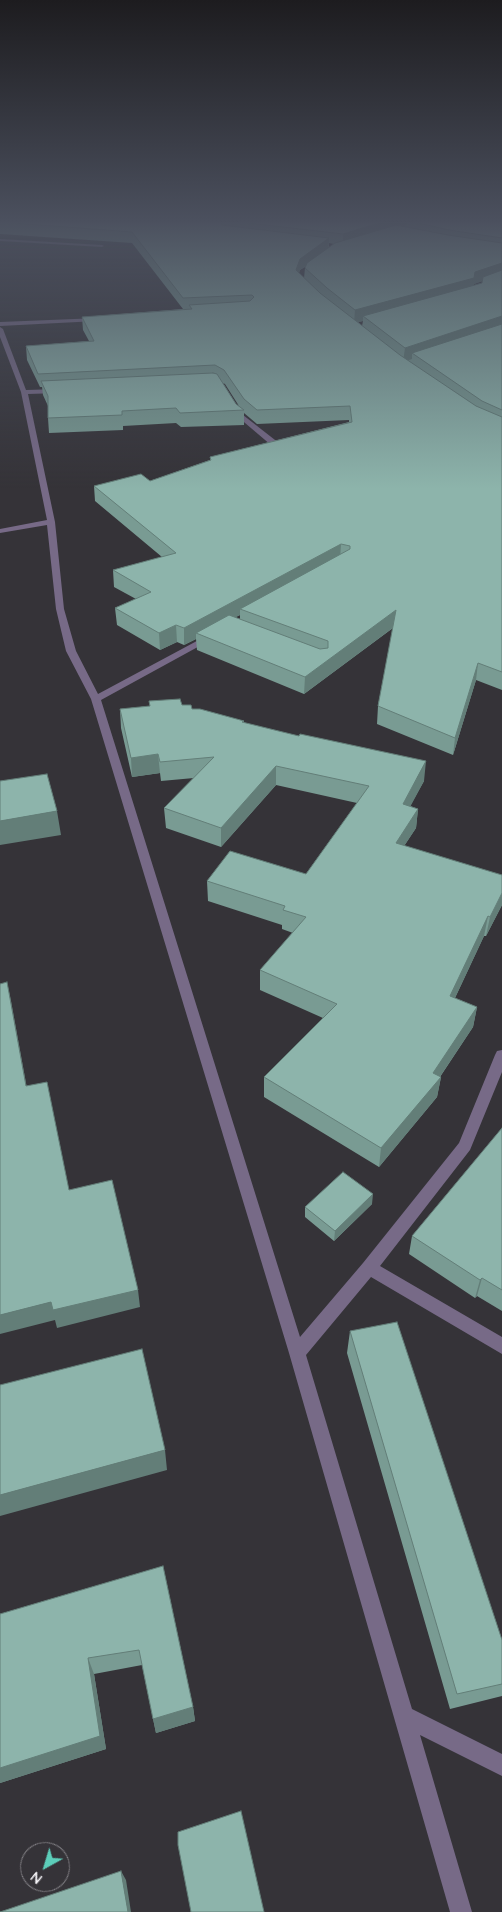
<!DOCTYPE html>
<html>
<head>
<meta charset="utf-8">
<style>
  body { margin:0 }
  #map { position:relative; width:502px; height:1912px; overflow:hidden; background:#353338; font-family:Quicksand,sans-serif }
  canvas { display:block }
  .north { position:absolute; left:20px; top:1842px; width:50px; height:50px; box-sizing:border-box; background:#353338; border:1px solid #817f84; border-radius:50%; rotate:219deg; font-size:14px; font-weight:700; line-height:20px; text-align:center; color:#f3f2f6 }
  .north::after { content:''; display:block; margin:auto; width:18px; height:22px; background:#5cceba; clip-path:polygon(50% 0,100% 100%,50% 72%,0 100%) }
</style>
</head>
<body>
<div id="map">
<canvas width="502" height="1912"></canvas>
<div class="north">N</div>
</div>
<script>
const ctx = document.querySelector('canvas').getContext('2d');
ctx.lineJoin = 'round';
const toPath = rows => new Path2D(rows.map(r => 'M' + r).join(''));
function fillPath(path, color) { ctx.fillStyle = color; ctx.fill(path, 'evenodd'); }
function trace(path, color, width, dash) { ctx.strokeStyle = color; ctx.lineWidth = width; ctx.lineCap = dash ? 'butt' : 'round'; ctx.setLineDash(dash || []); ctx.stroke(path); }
fillPath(toPath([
  [0,239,102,245,104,246,102,247,0,241,0,239]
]), '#776a87');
fillPath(toPath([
  [99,318,97,321,0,326,0,322,99,318],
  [0,327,3,329,26,390,59,389,62,391,59,393,28,394,55,522,64,609,76,651,98,694,208,635,214,635,216,637,101,700,300,1337,363,1263,459,1143,495,1055,497,1051,502,1050,502,1072,470,1150,380,1266,502,1337,502,1354,371,1277,306,1355,412,1709,502,1754,502,1776,420,1735,472,1912,450,1912,289,1353,91,699,66,651,56,609,47,525,0,533,0,529,47,520,21,392,0,337,0,327],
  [232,405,236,405,243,415,284,447,284,451,278,451,238,417,232,405]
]), '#776a87');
fillPath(toPath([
  [0,222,502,222,502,690,476,680,453,755,377,724,378,706,393,628,304,694,197,650,196,639,184,645,177,642,160,650,117,625,115,608,136,599,114,587,113,570,162,557,95,501,94,486,150,481,210,460,210,457,349,422,349,420,257,424,244,413,244,425,181,427,176,423,123,426,123,430,49,433,48,418,48,406,43,395,42,387,40,387,27,360,26,346,89,341,83,330,82,317,183,309,132,243,0,234],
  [329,243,334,244,329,248],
  [305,267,305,268,304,278,299,273,300,270],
  [482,281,482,283,473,286,474,284],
  [363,321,362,326,358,322],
  [223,383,225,384,239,406,236,404],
  [240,615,240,619,235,617,238,616],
  [149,701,182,705,192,709,244,721,244,723,424,781,410,806,418,809,416,828,404,846,502,893,502,905,486,936,484,936,455,998,477,1007,473,1027,440,1077,441,1077,437,1097,379,1167,264,1097,264,1077,323,1018,260,990,260,970,293,933,282,929,282,925,208,901,207,881,306,874,357,803,276,785,221,847,166,828,164,808,194,778,161,781,160,773,132,777,121,728,120,709,150,706],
  [502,1128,502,1311,477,1296,475,1298,409,1254,412,1236],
  [372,1204,334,1241,305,1217,305,1207],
  [350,1331,502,1640,502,1696,450,1709,347,1353],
  [163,1566,193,1707,195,1721,156,1733,142,1665,94,1674,106,1749,0,1783,0,1614]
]), '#799b93');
fillPath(toPath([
  [382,222,407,222,407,225,343,245,343,234],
  [329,238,328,250,300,270,296,282,296,270,300,259],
  [502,263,502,275,474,284,473,291,363,316,363,321,354,323,355,310],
  [502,316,502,329,412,353,412,359,403,362,405,348],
  [341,544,340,560,240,609,240,615,202,635,196,633,196,639,184,645,184,628],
  [396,610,394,627,304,694,305,677],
  [176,625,177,642,160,650,159,633],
  [478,663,476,680,453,755,455,738],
  [158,754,160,773,132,777,131,758],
  [426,761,424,781,401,824,403,804],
  [276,766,276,785,221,847,221,828],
  [418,809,416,828,393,863,396,843],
  [57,811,61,835,0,845,0,821],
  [502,893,502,905,486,936,490,917],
  [488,916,484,936,447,1015,450,996],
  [7,982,11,1001,30,1105,26,1086],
  [477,1007,473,1027,435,1084,441,1077,437,1097,379,1167,381,1148,433,1073],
  [373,1194,372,1204,334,1241,335,1231],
  [482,1278,477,1296,475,1298,480,1280],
  [138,1290,140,1307,57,1328,55,1320,0,1334,0,1315,51,1302],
  [165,1450,167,1470,0,1516,0,1495],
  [88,1658,94,1674,106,1749,0,1783,0,1768],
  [193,1707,195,1721,156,1733,153,1719],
  [121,1871,126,1880,131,1912,128,1912]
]), '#637e78');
const building = toPath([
  [0,222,221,222,220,222,222,225,329,238,300,259,296,270,320,293,400,355,476,406,502,417,502,672,478,663,455,738,378,706,396,610,305,677,196,633,229,615,320,649,328,648,328,641,240,609,350,549,350,546,341,544,184,628,176,625,159,633,115,608,151,592,113,570,176,553,94,486,141,474,150,481,211,460,210,457,352,422,350,406,257,410,244,399,224,370,215,365,38,374,26,346,94,341,82,317,192,309,189,305,250,301,254,297,252,295,183,298,132,232,0,222],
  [240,222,382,222,343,234,240,222],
  [414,222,502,222,502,238,449,230,414,222],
  [396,225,448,235,502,243,502,263,475,272,474,278,355,310,327,288,305,268,307,263,335,243,396,225],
  [502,270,502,316,405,348,363,316,482,283,483,277,502,270],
  [502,324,502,410,482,401,412,353,502,324],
  [213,373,217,374,236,404,244,410,180,413,176,408,122,411,122,415,48,418,48,396,41,381,213,373],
  [180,699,182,705,191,705,192,709,200,709,244,721,242,722,299,736,300,734,426,761,403,804,418,809,396,843,502,875,502,893,490,917,488,916,450,996,477,1007,433,1073,441,1077,381,1148,264,1077,337,1004,260,970,306,917,283,910,285,906,207,881,230,851,306,874,369,786,276,766,221,828,164,808,214,757,160,762,158,754,131,758,120,709,150,706,149,701,180,699],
  [47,774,57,811,0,821,0,781,47,774],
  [7,982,26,1086,47,1082,69,1190,112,1180,138,1290,53,1310,51,1302,0,1315,0,984,7,982],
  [502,1128,502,1290,482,1278,480,1280,412,1236,502,1128],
  [343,1172,373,1194,335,1231,305,1207,343,1172],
  [397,1322,502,1640,502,1684,457,1694,350,1331,397,1322],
  [142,1349,165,1450,0,1495,0,1385,142,1349],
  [163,1566,193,1707,153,1719,139,1650,88,1658,100,1736,0,1768,0,1614,163,1566],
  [241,1811,264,1912,191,1912,178,1845,178,1832,241,1811],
  [121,1871,128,1912,0,1912,121,1871]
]);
fillPath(building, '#8db4ab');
trace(building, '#637e78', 1);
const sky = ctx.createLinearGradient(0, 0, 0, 489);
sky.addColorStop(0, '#1d1c1f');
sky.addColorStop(0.45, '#4b505e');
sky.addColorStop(1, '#4b505e00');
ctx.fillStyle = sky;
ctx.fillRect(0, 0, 502, 489);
</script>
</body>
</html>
